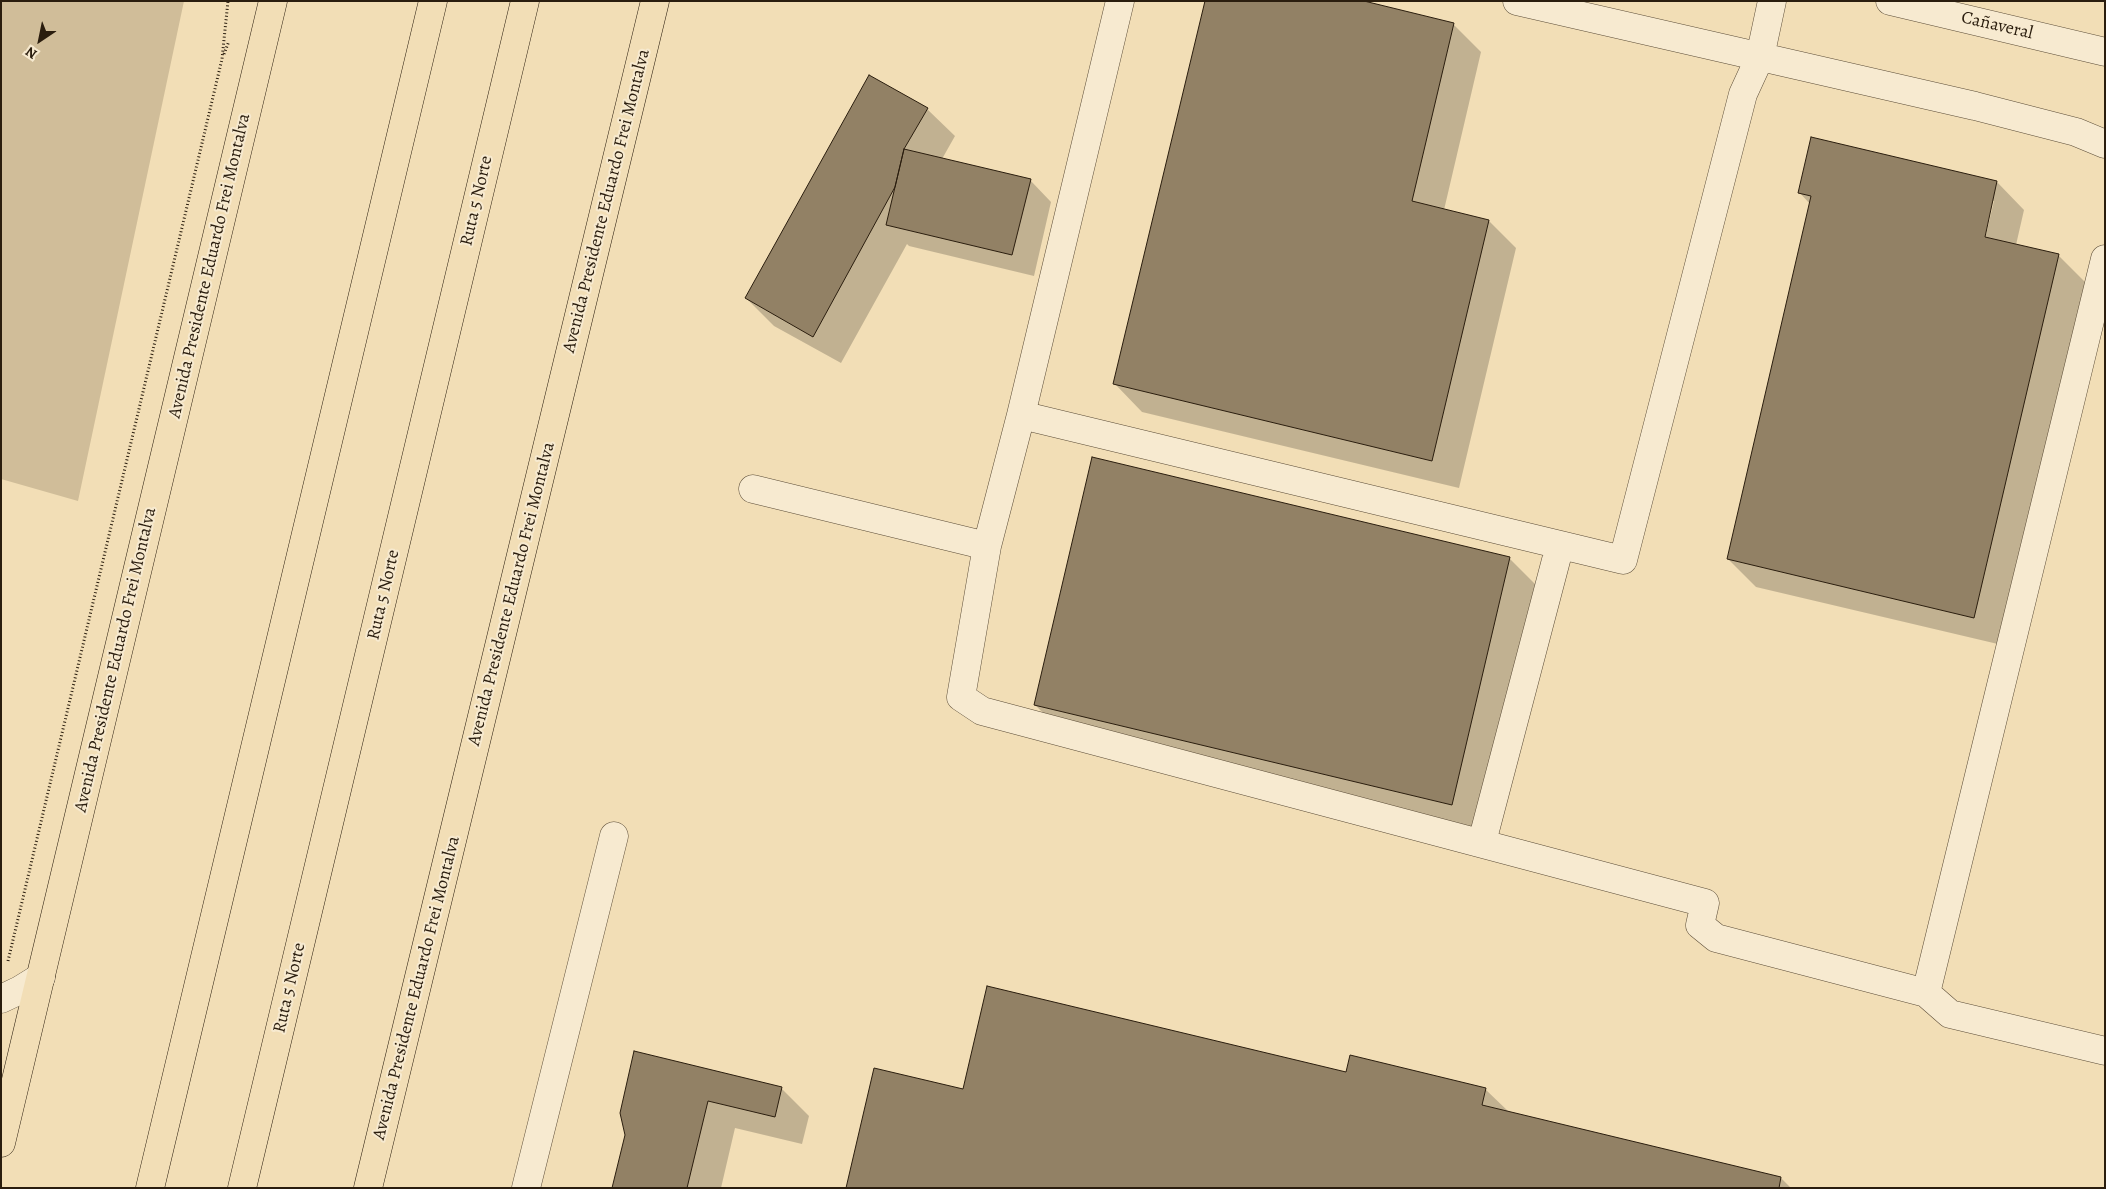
<!DOCTYPE html>
<html>
<head>
<meta charset="utf-8">
<style>
  body { margin:0 }
  #map { position:relative; width:2106px; height:1189px; overflow:hidden; background:#f2deb6; font-family:Alegreya,serif }
  canvas { display:block }
  .frame { position:absolute; inset:0; border:2px solid #2a1d0e; pointer-events:none }
  .north { position:absolute; left:15px; top:15px; width:50px; height:50px; -webkit-text-stroke:4px #f7ead0; paint-order:stroke; rotate:214deg; font-size:14px; font-weight:700; line-height:20px; text-align:center; color:#2a1d0e }
  .north::after { content:''; display:block; margin:auto; width:18px; height:22px; background:#2a1d0e; clip-path:polygon(50% 0,100% 100%,50% 72%,0 100%) }
</style>
</head>
<body>
<div id="map">
<canvas width="2106" height="1189"></canvas>
<div class="frame"></div>
<div class="north">N</div>
</div>
<script>
const ctx = document.querySelector('canvas').getContext('2d');
ctx.lineJoin = 'round';
function fillPath(path, color) { ctx.fillStyle = color; ctx.fill(path, 'evenodd'); }
const toPath = rows => new Path2D(rows.map(r => 'M' + r).join(''));
function trace(path, color, width, dash) { ctx.strokeStyle = color; ctx.lineWidth = width; ctx.lineCap = dash ? 'butt' : 'round'; ctx.setLineDash(dash || []); ctx.stroke(path); }
function drawText(font, color, halo, rows, align = 'center') {
  ctx.font = font + ' Alegreya,serif'; ctx.lineWidth = 4; ctx.setLineDash([]); ctx.textBaseline = 'middle'; ctx.strokeStyle = halo; ctx.fillStyle = color; for (const [text, x, y, turn = 0] of rows) {
    ctx.save(); ctx.translate(x, y); ctx.rotate((+turn || 0) * Math.PI / 180); ctx.textAlign = isNaN(turn) ? turn : align; if (halo) ctx.strokeText(text, 0, 0); ctx.fillText(text, 0, 0); ctx.restore();
  }
}
fillPath(toPath([
  [1,1,184,1,78,501,1,479]
]), '#d0bd99');
fillPath(toPath([
  [1453,24,1481,52,1444,210,1489,221,1516,248,1459,488,1142,412,1115,384],
  [927,109,955,136,942,159,1030,180,1051,202,1034,276,909,246,907,244,841,363,774,326,746,298],
  [1812,139,1997,182,2024,210,2016,245,2058,255,2086,283,2002,645,1756,587,1728,559,1810,204,1799,192],
  [1992,201,1994,201,1984,243,1982,242],
  [1509,558,1537,586,1479,832,1063,732,1035,705],
  [1347,1074,1485,1089,1509,1112,1781,1178,1791,1188,847,1188,964,1090],
  [781,1088,809,1116,802,1144,735,1128,721,1188,614,1188,626,1135,621,1113]
]), '#0003');
const building = toPath([
  [1205,1,1364,1,1454,23,1412,201,1489,220,1432,461,1113,384,1205,1],
  [869,75,928,108,904,149,895,187,813,337,745,298,869,75],
  [1811,137,1997,181,1985,237,2059,254,1974,618,1727,559,1811,196,1798,193,1811,137],
  [904,149,1031,179,1012,255,886,225,904,149],
  [1092,457,1510,557,1452,805,1034,705,1092,457],
  [987,986,1346,1072,1350,1055,1486,1088,1482,1105,1781,1177,1779,1188,846,1188,874,1068,963,1089,987,986],
  [634,1051,782,1087,775,1117,708,1101,687,1188,612,1188,625,1135,620,1113,634,1051]
]);
fillPath(building, '#928165');
trace(building, '#2a1d0e', 1);
const minor = toPath([
  [1517,1,1975,106,2076,132,2105,144],
  [1890,1,2105,52],
  [1021,415,1623,560,1743,94,1760,57,1772,1],
  [753,489,987,546,1021,415,1120,1],
  [987,546,961,697,982,711,1705,903,1700,925,1716,938,1926,993,2105,259],
  [1482,842,1560,545],
  [1926,993,1950,1014,2105,1051],
  [1,999,20,990,41,977],
  [526,1188,614,836]
]);
const major = toPath([
  [1,1143,273,1],
  [368,1188,655,1]
]);
const highway = toPath([
  [150,1188,433,1],
  [242,1188,525,1]
]);
trace(minor, '#5c4d38', 29);
trace(major, '#2a1d0e', 29);
trace(highway, '#2a1d0e', 29);
trace(toPath([
  [224,54,229,41],
  [8,961,222,59,228,1]
]), '#2a1d0e', 3, [1, 2.5]);
trace(minor, '#f7ead0', 28);
trace(major, '#f2deb6', 28);
trace(highway, '#f2deb6', 28);
drawText('18px', '#2a1d0e', '#f7ead0', [
  ["Cañaveral",1997,26,13],
  ["Ruta 5 Norte",477,201,-77],
  ["Avenida Presidente Eduardo Frei Montalva",607,201,-76],
  ["Avenida Presidente Eduardo Frei Montalva",210,266,-77],
  ["Avenida Presidente Eduardo Frei Montalva",512,594,-76],
  ["Ruta 5 Norte",384,595,-77],
  ["Avenida Presidente Eduardo Frei Montalva",116,660,-77],
  ["Ruta 5 Norte",290,988,-77],
  ["Avenida Presidente Eduardo Frei Montalva",417,988,-76]
]);
</script>
</body>
</html>
